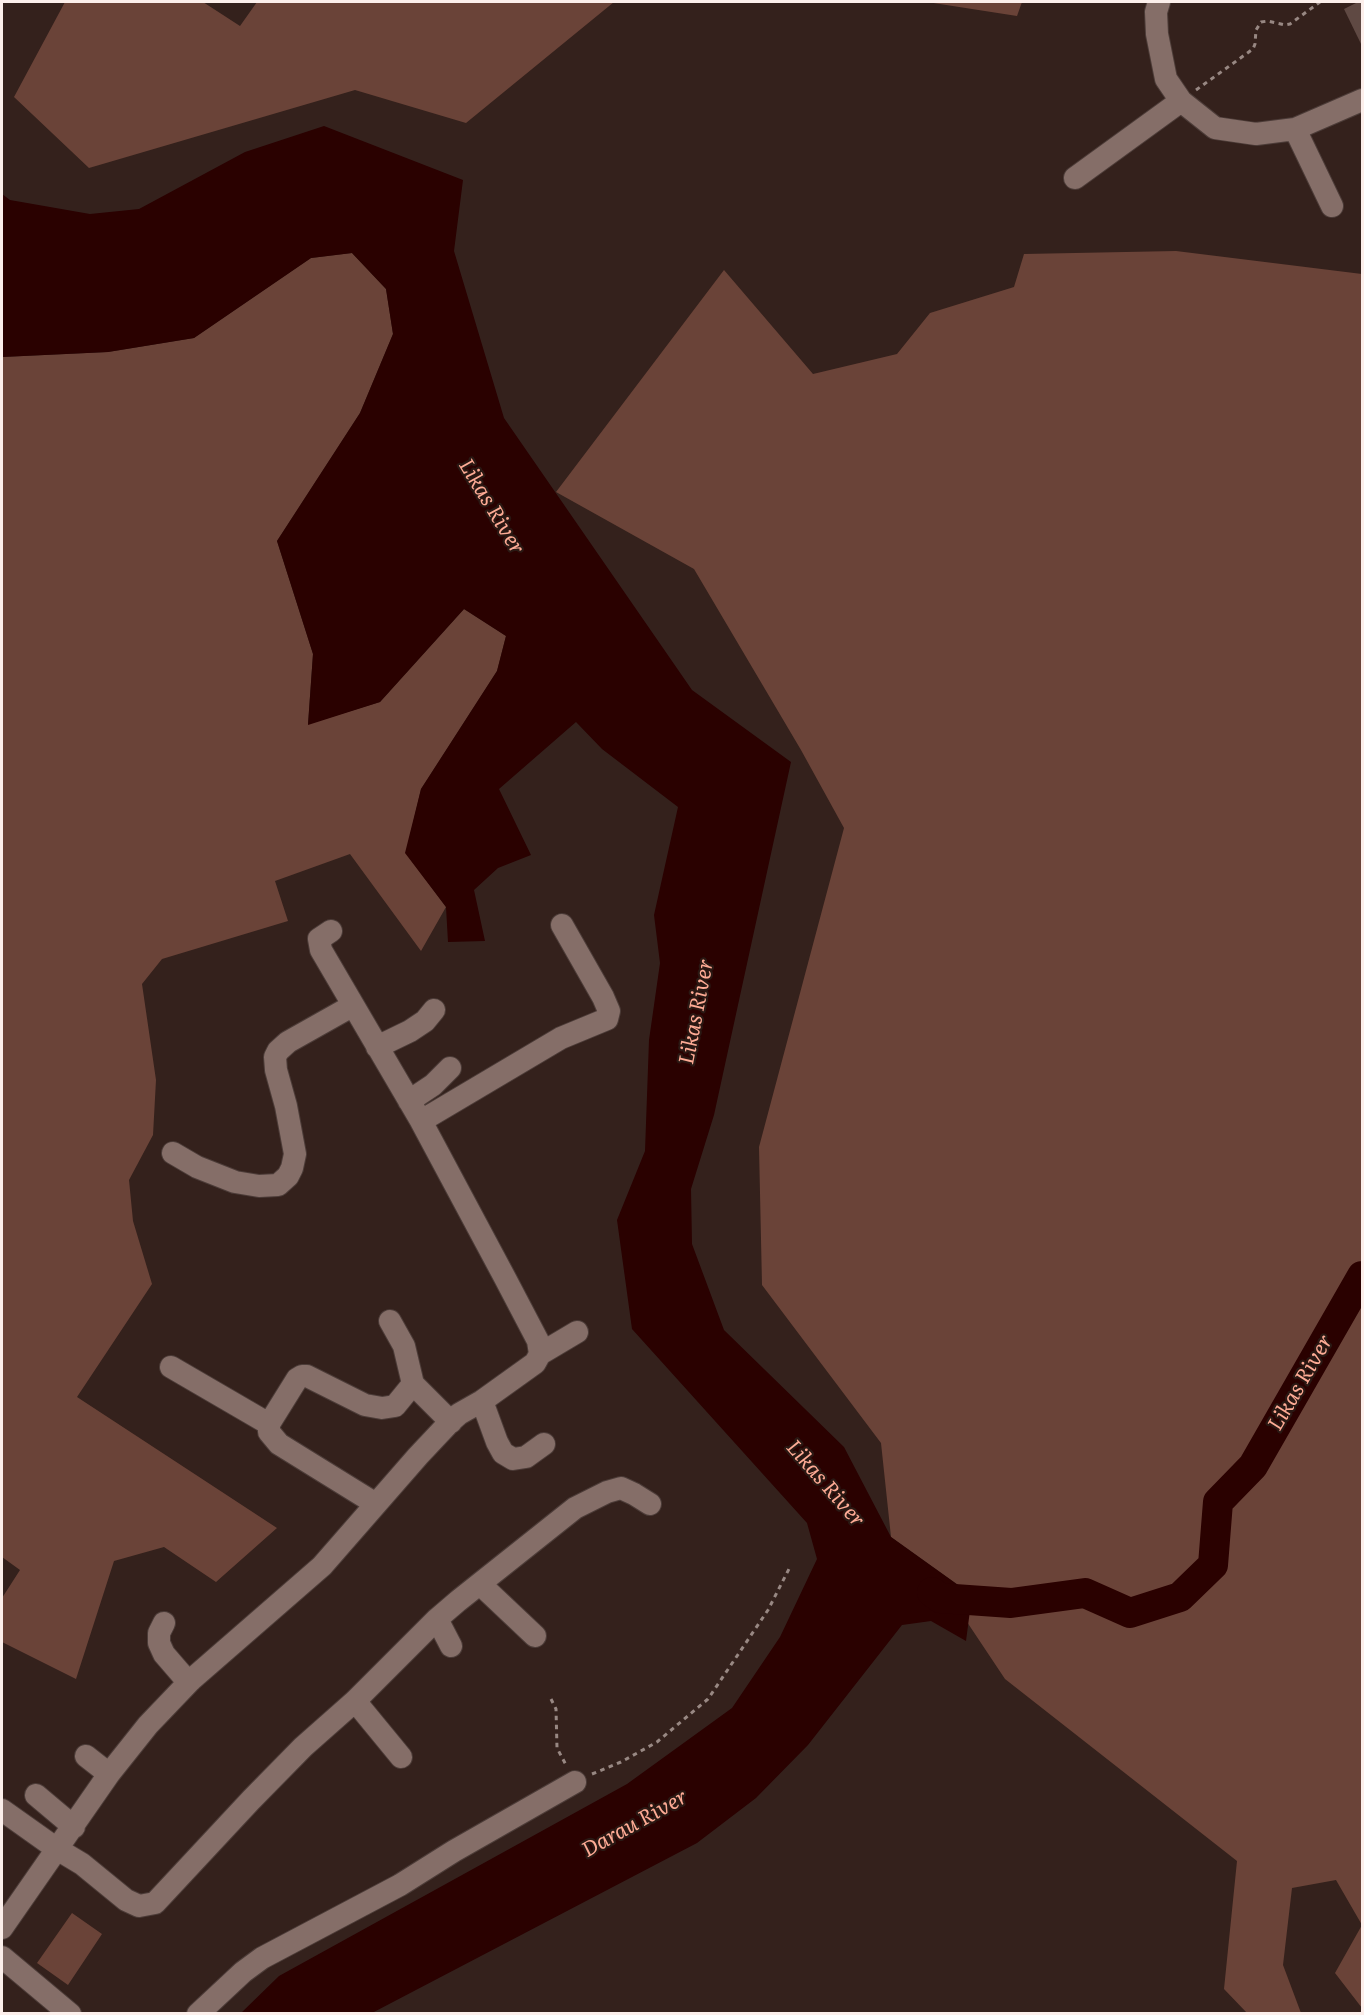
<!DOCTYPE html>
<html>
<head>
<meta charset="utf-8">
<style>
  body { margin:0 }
  #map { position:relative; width:1364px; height:2015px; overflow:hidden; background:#34211c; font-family:Literata,serif }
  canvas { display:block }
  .frame { position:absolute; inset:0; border:3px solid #fcefeb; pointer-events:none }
</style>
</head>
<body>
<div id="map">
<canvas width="1364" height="2015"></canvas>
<div class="frame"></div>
</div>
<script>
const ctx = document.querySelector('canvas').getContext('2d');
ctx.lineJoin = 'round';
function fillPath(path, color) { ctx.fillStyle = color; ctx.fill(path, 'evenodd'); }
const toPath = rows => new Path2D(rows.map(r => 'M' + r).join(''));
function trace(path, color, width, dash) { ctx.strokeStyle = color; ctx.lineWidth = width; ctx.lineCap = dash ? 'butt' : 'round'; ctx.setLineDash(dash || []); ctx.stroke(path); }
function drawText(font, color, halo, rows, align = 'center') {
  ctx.font = font + ' Literata,serif'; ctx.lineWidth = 4.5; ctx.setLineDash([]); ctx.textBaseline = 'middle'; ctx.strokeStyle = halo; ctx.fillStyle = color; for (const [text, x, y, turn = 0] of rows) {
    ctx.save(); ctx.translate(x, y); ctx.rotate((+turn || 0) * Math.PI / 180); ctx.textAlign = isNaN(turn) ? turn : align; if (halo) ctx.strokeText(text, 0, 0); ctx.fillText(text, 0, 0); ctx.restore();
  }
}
fillPath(toPath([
  [65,2,203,2,240,26,257,2,614,2,466,123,355,90,89,168,14,97],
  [927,2,1022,2,1017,16],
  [1176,251,1362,274,1362,2008,1335,1973,1362,1925,1336,1880,1292,1888,1283,1965,1301,2013,1247,2013,1224,1989,1237,1861,1005,1679,967,1622,972,1595,891,1537,881,1443,762,1285,759,1147,844,828,801,750,694,569,556,492,724,270,813,374,897,354,930,313,1014,287,1024,254],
  [352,253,386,289,393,334,360,413,277,541,313,654,308,724,380,702,464,609,506,636,497,671,421,789,406,853,446,907,421,951,350,854,275,881,288,921,162,959,142,984,156,1080,153,1135,129,1180,133,1221,152,1284,77,1397,277,1528,216,1582,164,1547,114,1561,76,1679,2,1642,2,1598,20,1570,2,1557,2,357,108,352,194,338,311,258],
  [72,1913,102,1934,68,1985,37,1963]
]), '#6a4338');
fillPath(toPath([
  [324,126,463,180,454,251,504,418,692,690,791,762,714,1115,691,1189,692,1244,724,1330,844,1447,891,1537,972,1595,966,1641,931,1621,902,1625,808,1745,756,1798,697,1843,372,2013,240,2014,279,1976,627,1784,732,1708,780,1637,817,1559,807,1523,632,1329,617,1220,645,1151,649,1040,660,963,654,915,678,807,602,749,576,722,499,789,531,855,498,868,474,890,485,941,448,942,446,907,405,853,421,789,497,671,506,636,464,609,380,702,308,725,313,654,277,541,360,413,393,334,386,289,352,253,311,258,194,338,108,352,2,357,2,194,10,200,90,214,139,209,245,152]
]), '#2a0100');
trace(toPath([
  [932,1592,940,1598,1011,1603,1085,1593,1130,1613,1180,1597,1213,1565,1218,1502,1253,1466,1362,1276]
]), '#2a0100', 30);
fillPath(toPath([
  [1358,2,1362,2,1362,46,1344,9]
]), '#5f4943');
const minor = toPath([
  [1159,2,1156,12,1157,34,1166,79,1181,101,1215,128,1256,134,1295,129,1362,100],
  [1295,129,1332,206],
  [1075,178,1181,101],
  [377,1047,410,1031,425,1021,434,1010],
  [409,1101,433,1085,450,1068],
  [421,1121,561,1038,607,1019,609,1011,603,997,562,925],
  [173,1153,197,1167,235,1182,259,1186,278,1185,288,1176,292,1168,295,1154,286,1106,276,1070,275,1057,278,1051,288,1042,352,1006],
  [390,1321,404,1346,413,1384,451,1422],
  [540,1354,577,1332],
  [171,1367,269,1424],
  [482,1401,497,1442,503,1453,513,1459,526,1457,544,1444],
  [376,1504,279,1444,269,1432,269,1424,297,1379,302,1376,307,1376,365,1405,382,1408,395,1406,413,1384],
  [480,1584,535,1636],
  [437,1619,451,1646],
  [164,1623,159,1633,159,1643,164,1654,183,1676,191,1680],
  [355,1701,401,1757],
  [86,1756,109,1774],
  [36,1795,74,1827],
  [2,1810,57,1849,82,1864,126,1900,139,1906,155,1903,251,1800,303,1747,355,1701,437,1619,458,1601,575,1508,607,1492,621,1488,634,1494,650,1504],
  [2,1928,109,1774,148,1725,191,1680,322,1566,418,1456,450,1422,459,1414,482,1401,535,1363,540,1354,538,1341,505,1278,421,1121,321,950,319,939,331,931],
  [2,1957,70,2014],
  [198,2014,243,1972,262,1958,400,1885,454,1851,575,1782]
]);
trace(minor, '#4c3c38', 24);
trace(toPath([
  [1196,90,1253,49,1255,44,1256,30,1261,22,1268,21,1285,25,1290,24,1320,2],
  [551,1699,556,1709,557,1748,566,1765],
  [592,1774,621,1762,657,1742,708,1699,768,1610,790,1567]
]), '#988883', 3, [4.5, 4.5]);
trace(minor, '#856e68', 22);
drawText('italic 21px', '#feab95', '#2a1813', [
  ["Likas River",491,507,59],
  ["Likas River",697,1012,-79],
  ["Likas River",1301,1383,-60],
  ["Likas River",825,1484,49],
  ["Darau River",635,1824,-29]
]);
</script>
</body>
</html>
